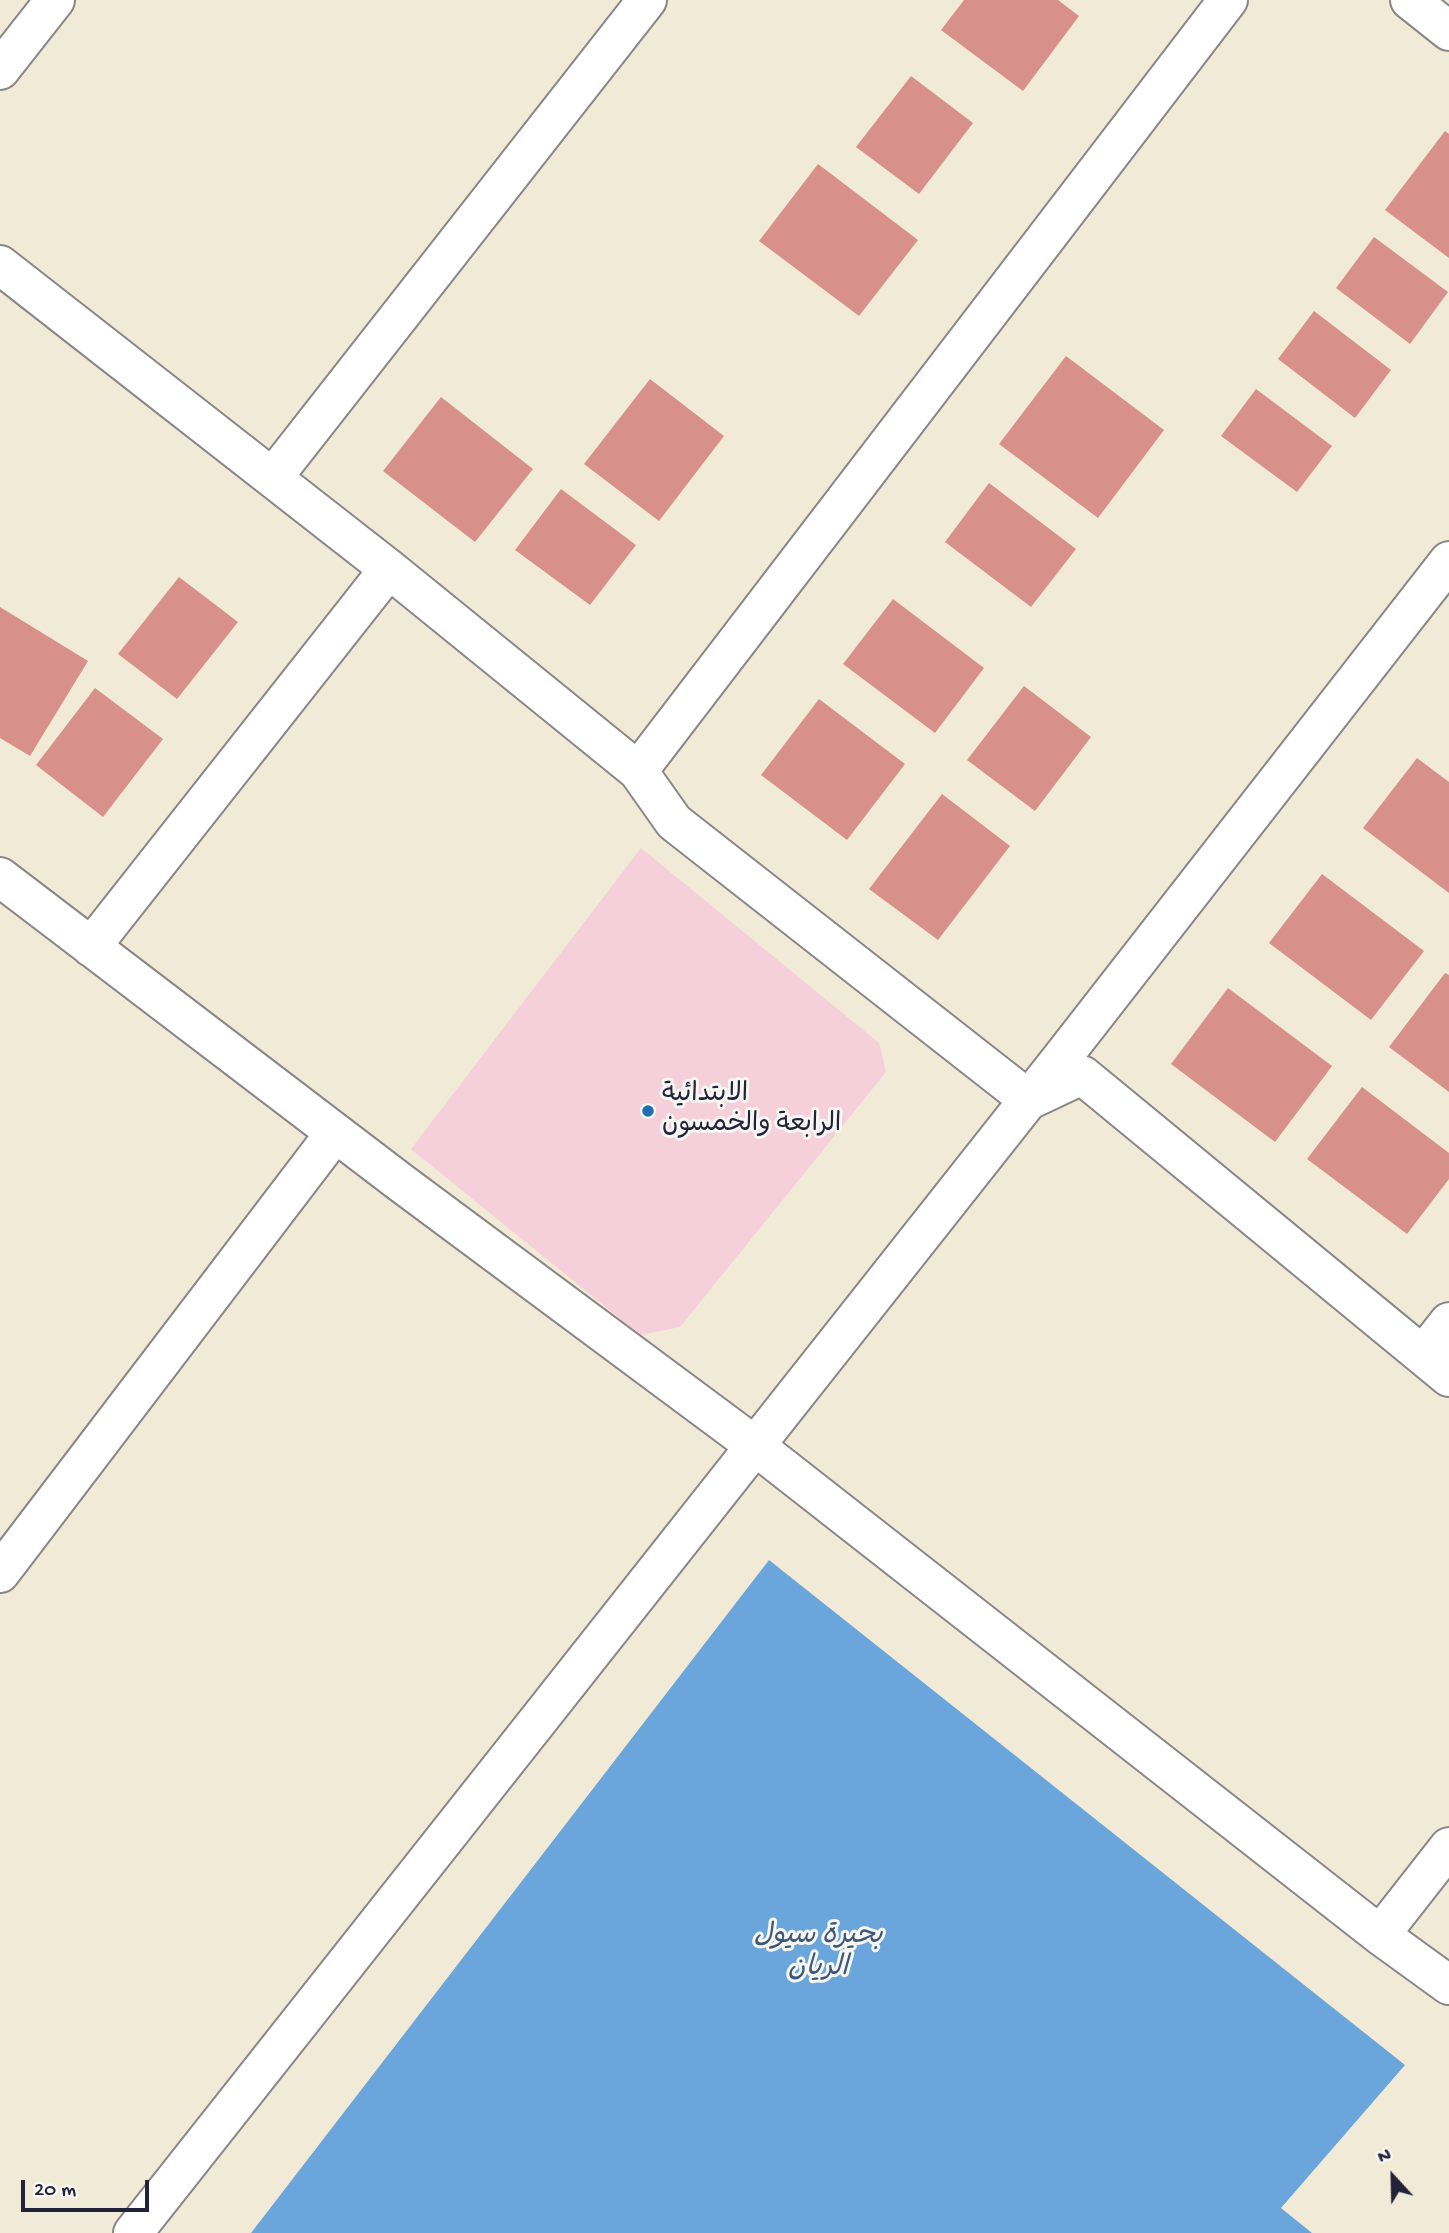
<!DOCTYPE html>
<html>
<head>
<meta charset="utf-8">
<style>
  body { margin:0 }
  #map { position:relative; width:1449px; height:2233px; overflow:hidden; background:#f1ead6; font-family:"Gochi Hand",sans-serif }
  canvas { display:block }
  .north { position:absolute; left:1358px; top:2142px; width:70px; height:70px; -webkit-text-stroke:5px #f6f6f2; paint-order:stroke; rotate:338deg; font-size:19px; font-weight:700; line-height:28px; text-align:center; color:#22223b }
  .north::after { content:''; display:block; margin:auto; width:24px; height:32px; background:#22223b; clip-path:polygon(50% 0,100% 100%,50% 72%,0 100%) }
  .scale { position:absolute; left:21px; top:2180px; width:128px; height:32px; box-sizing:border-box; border:4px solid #22223b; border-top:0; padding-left:9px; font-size:21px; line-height:24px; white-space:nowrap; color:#22223b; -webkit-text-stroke:5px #f6f6f2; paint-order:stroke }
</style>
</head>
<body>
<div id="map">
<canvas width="1449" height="2233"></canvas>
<div class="north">N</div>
<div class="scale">20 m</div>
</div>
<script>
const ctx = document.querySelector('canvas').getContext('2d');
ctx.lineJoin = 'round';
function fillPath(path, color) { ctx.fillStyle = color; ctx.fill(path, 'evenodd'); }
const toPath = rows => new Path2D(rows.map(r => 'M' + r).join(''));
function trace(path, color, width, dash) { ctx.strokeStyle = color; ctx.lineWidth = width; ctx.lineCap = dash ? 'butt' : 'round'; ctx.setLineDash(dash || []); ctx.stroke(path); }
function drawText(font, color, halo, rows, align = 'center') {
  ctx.font = font + ' "Gochi Hand","Playpen Sans Arabic",sans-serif'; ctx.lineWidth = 6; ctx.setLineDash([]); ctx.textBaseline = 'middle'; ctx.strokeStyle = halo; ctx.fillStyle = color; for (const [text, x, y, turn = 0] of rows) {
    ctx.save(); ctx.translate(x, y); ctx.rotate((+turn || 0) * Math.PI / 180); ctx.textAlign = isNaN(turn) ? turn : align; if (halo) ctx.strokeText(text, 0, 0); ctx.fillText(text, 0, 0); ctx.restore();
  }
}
fillPath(toPath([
  [641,848,879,1043,886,1072,680,1327,640,1335,411,1149]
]), '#f5cfd9');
fillPath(toPath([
  [769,1560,1405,2065,1281,2208,1312,2233,251,2233]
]), '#6aa6db');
fillPath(toPath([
  [964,0,1058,0,1079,16,1023,91,941,30],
  [911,76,973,123,919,194,856,147],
  [1445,131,1449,134,1449,258,1385,210],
  [818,164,918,240,859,316,759,241],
  [1374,237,1448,292,1410,344,1336,288],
  [1314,311,1391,370,1355,418,1278,359],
  [1066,356,1164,430,1098,518,999,444],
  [650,379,724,436,659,521,584,464],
  [1256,389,1332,446,1297,492,1221,436],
  [441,397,533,469,475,542,383,471],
  [989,483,1076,549,1031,607,945,542],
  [561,489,636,545,590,605,515,550],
  [179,577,238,622,177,699,118,654],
  [893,599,984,668,935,733,843,664],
  [0,607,88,661,30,756,0,738],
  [1024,686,1091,737,1035,811,967,760],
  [95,688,163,739,103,817,36,765],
  [819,699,905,764,847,840,761,775],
  [1417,758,1449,782,1449,893,1363,828],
  [942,794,1010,846,938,940,869,889],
  [1322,874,1424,951,1371,1020,1269,943],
  [1445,973,1449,975,1449,1092,1389,1047],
  [1228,988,1332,1066,1275,1142,1171,1064],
  [1362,1087,1449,1153,1449,1179,1407,1234,1307,1159]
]), '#d8908a');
const street = toPath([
  [1410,0,1449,31],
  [0,265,389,569,638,771,674,822,1029,1100,1082,1075,1449,1377],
  [274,476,647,0],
  [638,771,1228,0],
  [0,877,400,1182,754,1445,1380,1935,1449,1985],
  [91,947,389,569],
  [1423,1355,1449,1322],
  [0,1573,335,1133],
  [1380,1935,1449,1847],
  [133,2233,1060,1060,1449,561]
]);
const secondary = toPath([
  [0,70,55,0]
]);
trace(street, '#8a8688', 42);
trace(secondary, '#8a8688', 42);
trace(street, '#fff', 38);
trace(secondary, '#fff', 38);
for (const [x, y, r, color] of [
  [648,1111,7,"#1f6fb2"]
]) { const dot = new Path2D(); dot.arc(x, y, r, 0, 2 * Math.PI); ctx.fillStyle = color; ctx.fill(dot); trace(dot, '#f6f6f2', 2.5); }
drawText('26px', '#22223b', '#f6f6f2', [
  ["الابتدائية",662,1096],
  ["الرابعة والخمسون",662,1126]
], 'left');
drawText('italic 28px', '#3f577b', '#f6f6f2', [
  ["بحيرة سيول",818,1938],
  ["الريان",818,1970]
]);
</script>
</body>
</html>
